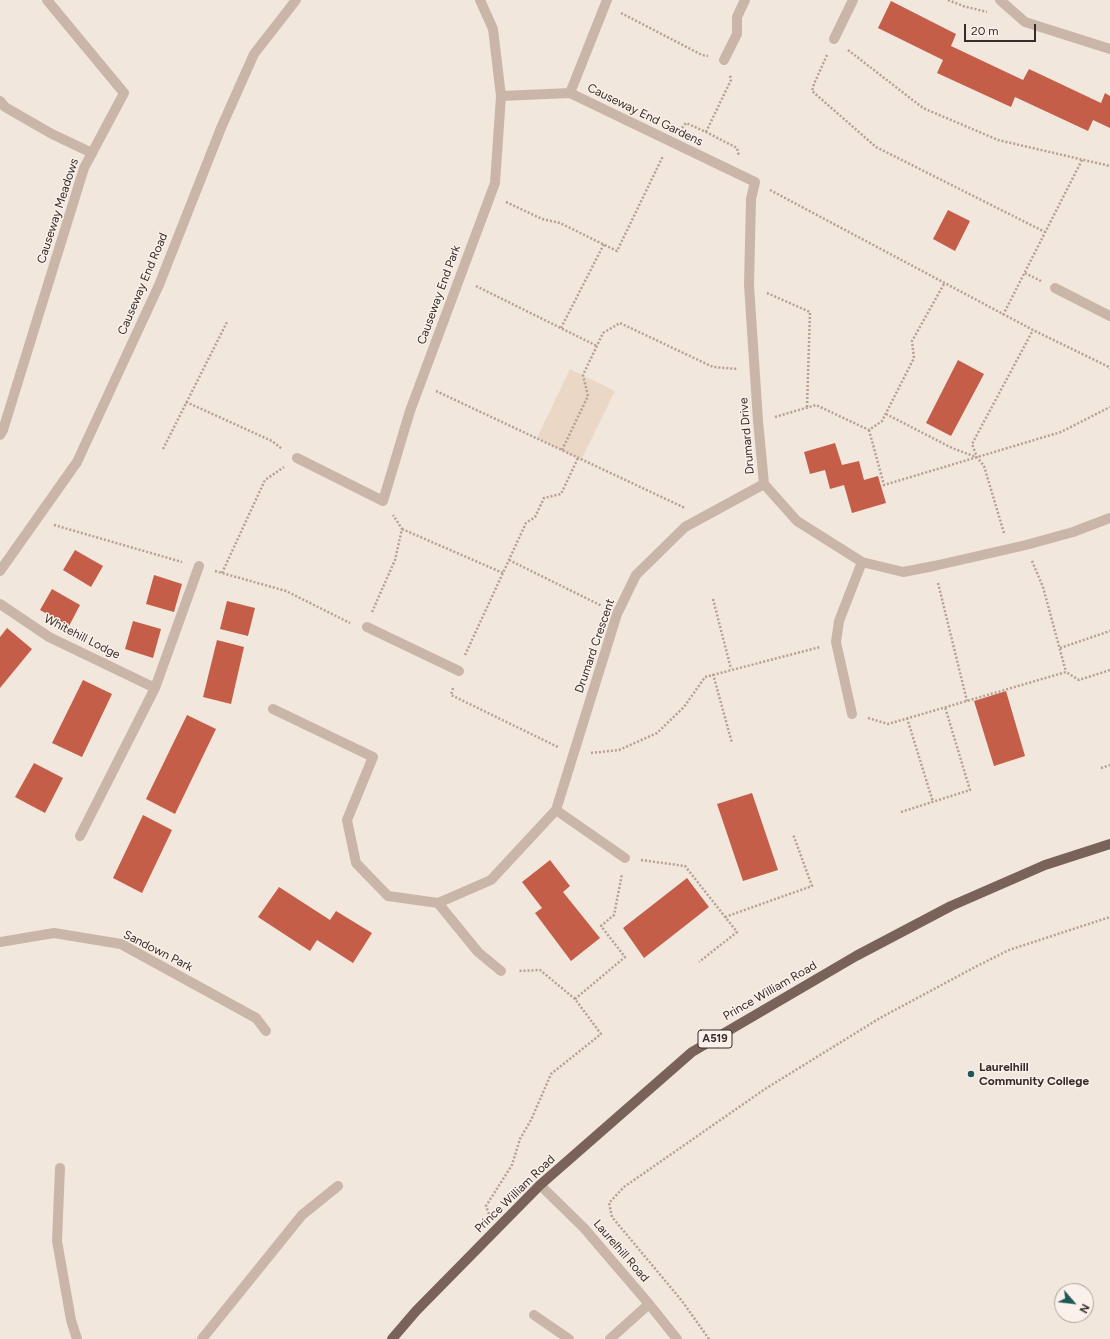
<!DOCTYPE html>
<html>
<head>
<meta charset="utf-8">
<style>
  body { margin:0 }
  #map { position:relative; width:1110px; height:1339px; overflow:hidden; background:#f2e7dd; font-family:Figtree,sans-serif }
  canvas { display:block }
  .north { position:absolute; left:1054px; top:1283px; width:40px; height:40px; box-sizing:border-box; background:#faf1ea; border:1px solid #aca29d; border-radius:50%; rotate:118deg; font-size:11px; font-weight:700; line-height:16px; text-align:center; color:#372c29 }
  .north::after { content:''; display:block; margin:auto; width:14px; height:18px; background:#1f5858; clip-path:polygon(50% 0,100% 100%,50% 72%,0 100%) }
  .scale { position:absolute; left:964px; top:24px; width:72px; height:18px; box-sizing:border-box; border:2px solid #372c29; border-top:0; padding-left:5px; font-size:12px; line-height:14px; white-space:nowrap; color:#372c29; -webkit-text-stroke:3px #faf1ea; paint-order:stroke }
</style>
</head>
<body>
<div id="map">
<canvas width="1110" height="1339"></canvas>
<div class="north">N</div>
<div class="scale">20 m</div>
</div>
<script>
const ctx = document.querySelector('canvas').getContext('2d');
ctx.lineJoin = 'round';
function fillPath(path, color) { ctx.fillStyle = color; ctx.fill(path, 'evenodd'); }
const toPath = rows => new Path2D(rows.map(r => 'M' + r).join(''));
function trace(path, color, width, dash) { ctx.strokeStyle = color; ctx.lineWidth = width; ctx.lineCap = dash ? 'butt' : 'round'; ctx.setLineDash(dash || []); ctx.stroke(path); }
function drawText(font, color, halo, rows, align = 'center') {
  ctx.font = font + ' Figtree,sans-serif'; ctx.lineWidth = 3; ctx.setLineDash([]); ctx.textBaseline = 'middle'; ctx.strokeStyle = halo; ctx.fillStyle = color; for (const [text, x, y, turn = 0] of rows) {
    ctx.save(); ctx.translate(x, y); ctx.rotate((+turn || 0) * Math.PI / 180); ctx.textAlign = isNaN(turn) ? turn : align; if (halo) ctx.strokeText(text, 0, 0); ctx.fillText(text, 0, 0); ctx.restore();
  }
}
fillPath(toPath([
  [570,369,615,391,581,460,537,438]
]), '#ead7c5');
fillPath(toPath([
  [891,1,956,34,951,46,1023,80,1029,69,1101,103,1105,93,1110,96,1110,128,1093,120,1088,131,1015,97,1011,107,937,73,943,60,878,28],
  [948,210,970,221,955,251,933,239],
  [958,360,984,374,951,436,926,423],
  [835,443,842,465,859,461,864,480,878,476,886,503,852,513,844,485,830,489,825,470,810,474,804,452],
  [75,550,103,566,91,587,63,570],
  [154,575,182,584,174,612,146,604],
  [52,589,80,605,69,626,40,610],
  [227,601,255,608,248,636,220,629],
  [133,621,161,629,153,658,125,649],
  [7,628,32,649,0,688,0,637],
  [217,640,244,647,231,704,203,697],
  [83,680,112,694,82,757,52,743],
  [1006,691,1025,756,994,766,974,701],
  [187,715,216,729,175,814,146,799],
  [34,763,63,778,45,813,15,797],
  [752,793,778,870,743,881,717,804],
  [143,815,172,830,142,893,113,878],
  [550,860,570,886,563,892,600,938,571,961,535,913,542,908,522,882],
  [687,878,709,907,644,958,623,928],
  [279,887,330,920,336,911,372,933,353,963,317,940,310,951,258,917]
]), '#c45e49');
trace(toPath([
  [948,0,963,6,987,12],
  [621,13,702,55,708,56],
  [848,50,923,108,998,140,1110,166],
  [827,55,814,84,812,91,876,147,1045,232],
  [682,128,686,123,706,132,737,148,739,156],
  [706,132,731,80,730,75],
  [770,190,1033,330,1109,367,1110,369],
  [506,202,542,219,560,223,617,251,663,156],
  [1025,273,1041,281],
  [476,286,597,346],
  [767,293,810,312,807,407],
  [1003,315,1082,160],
  [561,328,604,244],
  [436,391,685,508],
  [186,402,272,441,282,449],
  [886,414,952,448,976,457],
  [775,417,816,405,869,430,882,421,914,358,912,341,944,284],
  [869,430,884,485,1061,432,1110,407],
  [163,449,227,322],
  [562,450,588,396,583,375,603,333,620,323,713,367,738,369],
  [54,525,182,562],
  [402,529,503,573],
  [1004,533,984,466,977,457,972,444,1033,330],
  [509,560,602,606],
  [1032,561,1043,587,1066,672],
  [215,571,286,591,350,623],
  [222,573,265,480,284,467],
  [938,583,967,701],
  [713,599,731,669],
  [372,612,395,560,402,529,393,515],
  [1060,648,1110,631],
  [465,655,526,523,535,517,544,498,561,494,578,458],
  [713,674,732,743],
  [453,688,451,695,558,747],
  [868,718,888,724,1066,672,1079,680,1110,670],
  [907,718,933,802],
  [591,753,619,750,657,733,684,707,705,677,820,647],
  [1101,768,1110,765],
  [901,812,970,790,945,707],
  [641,860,685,866,737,932,699,962],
  [725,917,812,886,793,834],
  [575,999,625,957,601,926,614,915,622,874],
  [489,1214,486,1206,512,1165,520,1139,531,1120,551,1074,601,1034,575,999,540,970,518,971],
  [709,1339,682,1301,612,1217,609,1203,624,1187,765,1089,880,1018,977,966,1009,950,1110,917]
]), '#b6a093', 2.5, [2, 2]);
trace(toPath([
  [0,101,5,107,52,134,92,153],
  [749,285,751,199]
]), '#cab6a9', 10);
trace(toPath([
  [1000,0,1025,22,1110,49],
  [834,39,853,0],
  [724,60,737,34,737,17,745,0],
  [570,93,607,0],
  [501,96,570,93,755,182,751,199],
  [749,285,758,421,764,484,797,521,862,562,903,572,934,566,1026,545,1073,532,1110,518],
  [1055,288,1110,316],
  [0,435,3,430,84,168,124,93,47,0],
  [297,458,383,501,410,411,495,183,501,96,493,29,480,0],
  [0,571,77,462,159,285,221,128,254,54,296,0],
  [0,604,49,637,155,688],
  [367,627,459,671],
  [273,709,373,757,347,820,356,863,388,896,438,903,491,880,556,810,617,614,636,575,685,527,764,484],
  [852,714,836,642,839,621,862,562],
  [556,810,625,858],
  [80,836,155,688,199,566],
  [438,903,478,952,501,971],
  [0,942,54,933,121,944,256,1018,266,1031],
  [60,1168,57,1241,71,1320,77,1339],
  [540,1185,584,1228,649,1304,677,1339],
  [534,1315,569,1339],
  [202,1339,302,1215,338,1186],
  [610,1339,649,1304]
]), '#cab6a9', 10);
trace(toPath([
  [392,1339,416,1311,540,1185,692,1052,856,956,951,906,1045,865,1110,844]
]), '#79625a', 10);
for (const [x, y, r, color] of [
  [971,1074,4,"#1f5858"]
]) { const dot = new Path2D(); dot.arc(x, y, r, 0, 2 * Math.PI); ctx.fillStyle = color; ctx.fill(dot); trace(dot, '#faf1ea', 1.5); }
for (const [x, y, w] of [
  [715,1039,34]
]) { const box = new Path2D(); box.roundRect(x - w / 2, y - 9, w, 18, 3); ctx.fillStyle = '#faf1ea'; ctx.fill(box); trace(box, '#372c29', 1); }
drawText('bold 11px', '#372c29', null, [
  ["A519",715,1039]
]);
drawText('12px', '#372c29', '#faf1ea', [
  ["Causeway End Gardens",645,115,26],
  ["Causeway Meadows",58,211,-72],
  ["Causeway End Road",143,284,-67],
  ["Causeway End Park",439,295,-70],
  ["Drumard Drive",747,436,-95],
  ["Whitehill Lodge",82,637,27],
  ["Drumard Crescent",595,646,-71],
  ["Sandown Park",158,951,27],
  ["Prince William Road",770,991,-30],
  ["Prince William Road",515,1194,-44],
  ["Laurelhill Road",621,1251,49]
]);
drawText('bold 12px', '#372c29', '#faf1ea', [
  ["Laurelhill",979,1067],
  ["Community College",979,1081]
], 'left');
</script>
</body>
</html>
